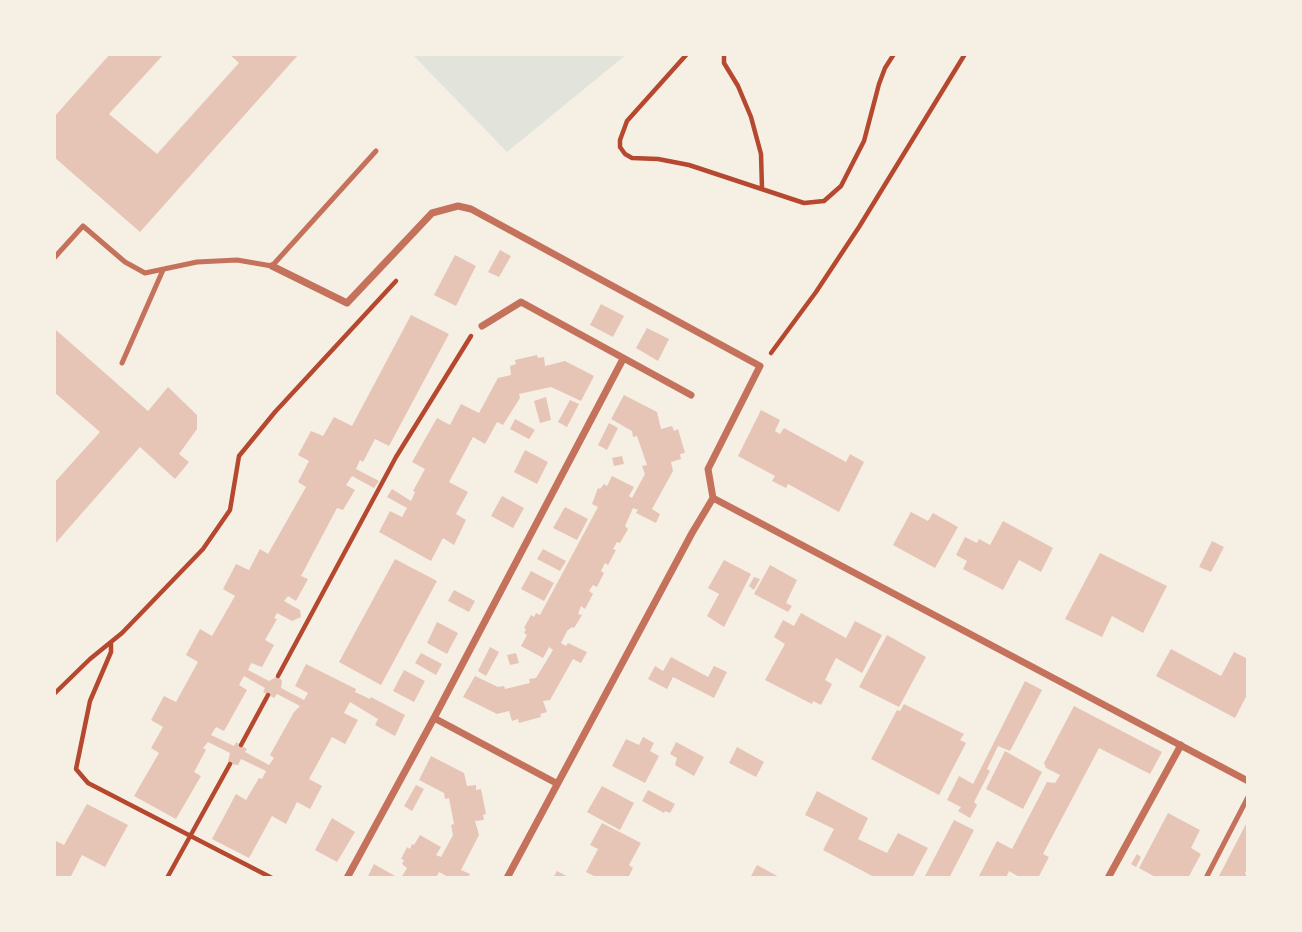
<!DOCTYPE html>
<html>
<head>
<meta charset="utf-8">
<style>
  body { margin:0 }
  #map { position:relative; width:1302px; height:932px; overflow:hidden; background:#f6efe4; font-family:"DejaVu Sans",sans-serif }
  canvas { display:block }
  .frame { position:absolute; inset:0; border:56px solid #f6efe4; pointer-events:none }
</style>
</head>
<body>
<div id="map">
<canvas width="1302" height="932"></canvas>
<div class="frame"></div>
</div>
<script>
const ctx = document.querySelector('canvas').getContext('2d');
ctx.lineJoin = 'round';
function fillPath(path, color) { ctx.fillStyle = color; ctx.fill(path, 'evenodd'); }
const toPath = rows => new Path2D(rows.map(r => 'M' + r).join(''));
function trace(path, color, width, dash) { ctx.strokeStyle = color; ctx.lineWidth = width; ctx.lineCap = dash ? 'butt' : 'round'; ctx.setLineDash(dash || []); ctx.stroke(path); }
fillPath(toPath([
  [412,54,627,54,507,152]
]), '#e2e4dc');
fillPath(toPath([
  [110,54,164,54,109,114,157,154,239,63,229,54,299,54,140,232,54,157,54,117],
  [500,250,511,256,499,277,488,272],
  [455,255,476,266,456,306,434,295],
  [601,304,624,316,613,337,590,325],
  [411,315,449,334,389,446,375,439,363,462,360,460,356,469,379,481,374,488,352,476,346,485,355,490,343,510,337,508,301,576,308,579,296,601,288,596,284,601,300,610,301,617,292,621,277,613,274,618,277,619,265,640,274,645,262,667,251,663,248,670,269,681,278,676,282,681,281,688,304,700,308,693,295,686,306,664,356,689,355,692,370,699,371,697,405,715,395,736,375,725,378,719,350,702,344,713,358,720,345,744,332,737,309,779,322,786,310,809,297,802,286,824,272,816,249,858,212,839,236,794,246,800,259,778,262,779,266,771,241,759,238,765,230,764,228,762,230,753,208,742,203,748,206,750,194,772,201,776,176,819,134,796,159,753,151,748,163,727,151,720,164,696,176,702,198,662,186,655,200,629,212,636,235,596,223,589,236,564,249,570,260,549,268,554,306,487,298,482,309,461,298,455,311,431,323,436,334,417,352,426],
  [244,676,265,688,263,692,274,698,277,694,300,706,294,712,270,755,274,758,269,765,245,752,247,749,236,742,234,746,211,735,216,727,224,731,247,690,239,685],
  [647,328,669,339,658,361,636,348],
  [56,330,148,411,168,387,197,415,197,429,179,454,189,462,175,479,140,447,54,545,54,483,100,432,54,392],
  [537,355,538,358,544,357,545,366,565,361,594,376,581,401,551,387,519,394,520,398,503,425,497,422,485,444,473,437,449,482,468,492,456,514,466,520,454,545,443,538,431,561,379,532,390,511,402,517,407,508,387,497,392,489,411,501,415,492,413,491,425,469,412,462,437,418,450,425,461,404,479,413,498,378,511,375,510,366,516,364,515,360],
  [624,395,657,412,661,429,672,426,674,431,678,429,685,453,680,454,681,459,671,462,673,471,652,509,660,514,656,523,636,513,638,510,633,508,625,526,628,529,620,543,617,542,613,549,616,550,608,565,605,563,601,571,604,573,597,587,593,585,589,591,593,594,585,609,581,606,578,614,582,615,574,628,572,627,567,631,561,643,566,646,568,643,587,652,581,663,573,659,550,700,543,701,547,712,540,714,541,717,519,723,518,719,512,721,509,711,497,714,463,697,475,676,498,687,504,686,505,689,530,683,529,679,536,678,553,650,549,647,543,658,521,646,527,635,524,633,526,629,524,628,531,615,534,617,536,613,540,615,598,507,592,504,598,488,600,489,604,484,607,486,612,476,634,487,629,496,632,498,645,474,642,466,647,465,637,436,633,437,632,431,611,419],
  [546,397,551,420,540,423,534,401],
  [570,400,579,404,567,427,558,422],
  [761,410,780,420,775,431,780,434,784,428,846,462,850,454,864,462,839,512,788,484,786,488,772,481,775,476,738,456],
  [515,419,535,430,529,439,510,429],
  [609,423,618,428,607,450,598,445],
  [525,450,548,462,537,484,514,472],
  [622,456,624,464,614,466,612,458],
  [502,496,524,508,513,528,491,516],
  [565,507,588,519,577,540,553,528],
  [911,512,928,521,933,513,958,527,935,568,893,545],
  [1003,521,1053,548,1041,572,1019,560,1003,590,963,569,967,561,956,555,965,537,977,543,979,539,990,545],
  [1212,541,1224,547,1211,572,1199,567],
  [543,549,566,561,560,571,537,559],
  [1100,553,1167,586,1143,633,1112,616,1102,637,1065,619],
  [395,559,437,581,381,685,339,662],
  [724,560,751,574,724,627,707,616,719,594,708,588],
  [770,565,797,580,786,603,792,606,788,612,754,594],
  [531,571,554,583,544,601,521,589],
  [754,577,760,579,754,590,749,586],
  [454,590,475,601,469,612,448,601],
  [801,613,846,638,855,621,882,635,862,673,836,658,825,680,832,684,821,705,813,701,812,704,765,680,785,644,774,637,783,620,794,626],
  [437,622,458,633,447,654,427,643],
  [887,635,926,657,899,707,859,687],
  [490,647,499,652,486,676,478,671],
  [1171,649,1221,676,1234,652,1248,659,1248,693,1235,718,1156,676],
  [421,653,442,664,436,675,415,663],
  [516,653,519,663,510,665,507,655],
  [671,657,708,677,714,666,727,672,714,698,673,677,667,689,648,679,655,666,663,671],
  [404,670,425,681,414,702,393,691],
  [1025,681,1042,690,1010,751,998,746,987,769,990,771,974,802,977,805,970,818,958,811,961,807,947,800,959,776,973,784],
  [904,704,964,734,960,740,966,743,939,795,871,759,897,710,900,711],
  [1074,706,1162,752,1150,774,1099,748,1043,854,1049,857,1038,878,1021,878,1009,871,1006,878,978,878,997,841,1012,849,1047,782,1055,783,1060,775,1046,768,1044,763],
  [643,737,654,743,650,751,659,756,645,783,612,766,626,739,639,745],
  [676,742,704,757,694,776,675,765,677,758,670,754],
  [737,747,764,762,756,777,729,763],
  [1005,751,1042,772,1023,809,986,789],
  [431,756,464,773,467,786,476,785,476,790,481,789,486,814,483,815,484,820,475,821,479,835,461,870,470,874,468,878,450,878,439,872,436,878,401,878,407,868,402,864,404,860,401,859,407,847,410,849,412,844,414,845,420,835,441,847,436,855,441,857,453,835,451,825,454,824,449,798,445,799,444,793,419,780],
  [416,785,424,789,412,811,404,806],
  [602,786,634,803,620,830,587,812],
  [648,790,675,804,670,813,665,811,664,813,642,801],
  [817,791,868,818,858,839,887,853,898,833,928,848,912,878,876,878,823,850,834,829,805,815],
  [87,804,128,825,105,867,82,855,70,878,54,878,54,840,64,845],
  [1168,813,1200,830,1191,848,1201,854,1188,878,1157,878,1139,868],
  [332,818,355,832,337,862,315,850],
  [954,820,974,830,949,878,924,878],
  [1248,820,1248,866,1245,873,1248,878,1218,878],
  [602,823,641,843,629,865,633,868,628,878,598,878,586,872,598,849,590,845],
  [1137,854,1141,857,1136,867,1131,864],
  [374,864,395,876,394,878,367,878],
  [757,865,781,878,750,878],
  [557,871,570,878,553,878]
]), '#e6c5b7');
trace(toPath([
  [687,54,627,121,620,140,620,147,625,154,632,158,658,159,689,165,804,203,824,201,841,186,864,141,879,84,885,68,894,54],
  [724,54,724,63,738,86,751,117,761,154,762,188],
  [771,353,816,292,859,227,965,54],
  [111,642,111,652,90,701,76,769,88,783,272,878],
  [278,676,396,457,471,336],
  [54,694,90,659,122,633,203,549,230,510,239,456,275,412,396,281],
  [241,745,268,695],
  [167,878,230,764]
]), '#b5482f', 4.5);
trace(toPath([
  [54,258,83,226,125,262,145,273,197,262,237,260,272,266,376,151],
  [122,363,163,270],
  [1206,878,1248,797]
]), '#c5725c', 5);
trace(toPath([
  [272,266,347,303,432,213,458,206,471,209,760,366,708,469,713,498],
  [482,326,521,302,691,395],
  [713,498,1248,781],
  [434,718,556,783],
  [347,878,434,718,623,359],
  [507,878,692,533,713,498],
  [1108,878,1181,745]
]), '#c5725c', 7);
</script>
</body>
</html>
